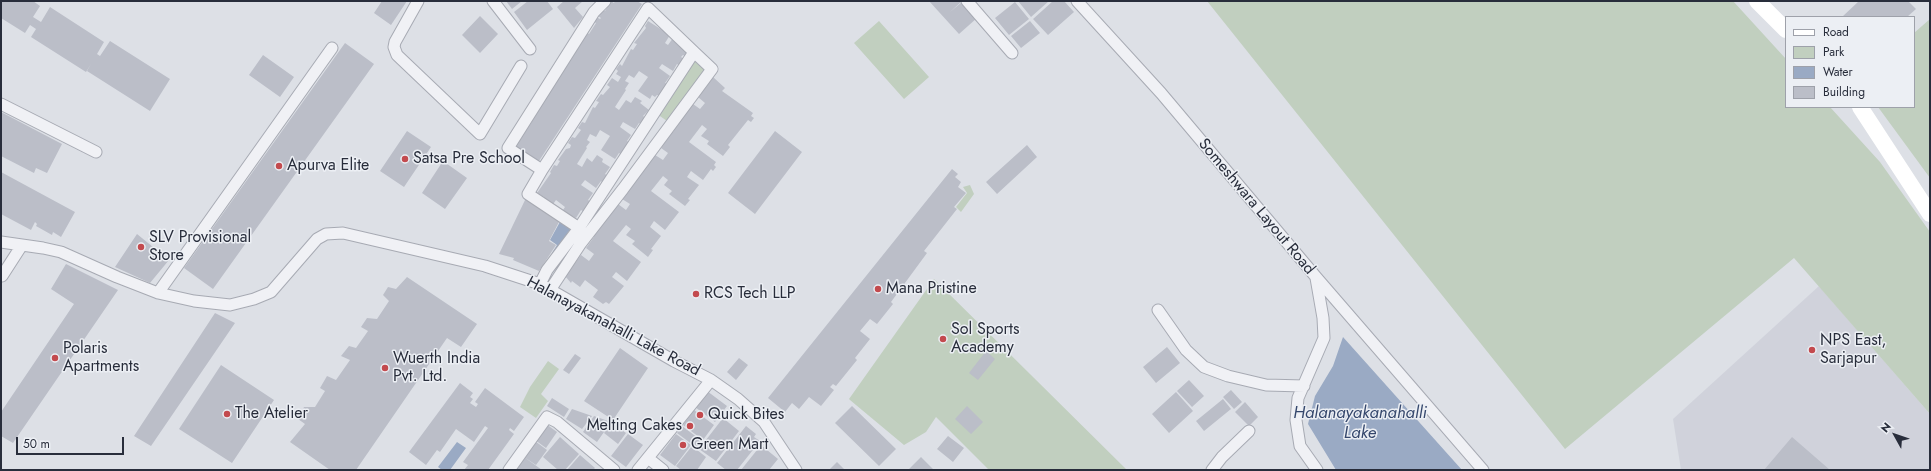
<!DOCTYPE html>
<html>
<head>
<meta charset="utf-8">
<style>
  body { margin:0 }
  #map { position:relative; width:1931px; height:471px; overflow:hidden; background:#dde0e6; font-family:Jost,sans-serif }
  canvas { display:block }
  .frame { position:absolute; inset:0; border:2px solid #282d3b; pointer-events:none }
  .legend { position:absolute; left:1785px; top:16px; width:130px; height:92px; box-sizing:border-box; background:#eceff4; border:1px solid #9ea1aa; margin:0; padding:5px 7px; list-style:none; font-size:12px; color:#282d3b }
  .legend li { display:flex; align-items:center; gap:8px; height:20px }
  .legend b { width:20px; border:1px solid #9ea1aa }
  .north { position:absolute; left:1875px; top:415px; width:40px; height:40px; -webkit-text-stroke:3px #eceff4; paint-order:stroke; rotate:310deg; font-size:11px; font-weight:700; line-height:16px; text-align:center; color:#282d3b }
  .north::after { content:''; display:block; margin:auto; width:14px; height:18px; background:#282d3b; clip-path:polygon(50% 0,100% 100%,50% 72%,0 100%) }
  .scale { position:absolute; left:16px; top:437px; width:108px; height:18px; box-sizing:border-box; border:2px solid #282d3b; border-top:0; padding-left:5px; font-size:12px; line-height:14px; white-space:nowrap; color:#282d3b; -webkit-text-stroke:3px #eceff4; paint-order:stroke }
</style>
</head>
<body>
<div id="map">
<canvas width="1931" height="471"></canvas>
<div class="frame"></div>
<ul class="legend">
<li><b style="height:5px;background:#fff"></b>Road</li>
<li><b style="height:11px;background:#c1cfbf"></b>Park</li>
<li><b style="height:11px;background:#9aaac4"></b>Water</li>
<li><b style="height:11px;background:#bbbec8"></b>Building</li>
</ul>
<div class="north">N</div>
<div class="scale">50 m</div>
</div>
<script>
const ctx = document.querySelector('canvas').getContext('2d');
ctx.lineJoin = 'round';
function fillPath(path, color) { ctx.fillStyle = color; ctx.fill(path, 'evenodd'); }
const toPath = rows => new Path2D(rows.map(r => 'M' + r).join(''));
function trace(path, color, width, dash) { ctx.strokeStyle = color; ctx.lineWidth = width; ctx.lineCap = dash ? 'butt' : 'round'; ctx.setLineDash(dash || []); ctx.stroke(path); }
function drawText(font, color, halo, rows, align = 'center') {
  ctx.font = font + ' Jost,sans-serif'; ctx.lineWidth = 3; ctx.setLineDash([]); ctx.textBaseline = 'middle'; ctx.strokeStyle = halo; ctx.fillStyle = color; for (const [text, x, y, turn = 0] of rows) {
    ctx.save(); ctx.translate(x, y); ctx.rotate((+turn || 0) * Math.PI / 180); ctx.textAlign = isNaN(turn) ? turn : align; if (halo) ctx.strokeText(text, 0, 0); ctx.fillText(text, 0, 0); ctx.restore();
  }
}
fillPath(toPath([
  [1819,286,1930,414,1930,470,1681,470,1673,419]
]), '#d0d2db');
fillPath(toPath([
  [1207,1,1733,1,1786,59,1786,107,1830,107,1880,162,1930,232,1930,414,1794,258,1565,449],
  [1930,19,1930,178,1878,107,1914,107,1914,33],
  [879,21,929,77,904,99,854,43],
  [692,59,705,70,667,121,657,114],
  [970,185,974,194,961,212,956,207,967,193,963,187],
  [934,279,1127,470,989,470,936,417,926,432,904,445,850,400,849,399],
  [548,361,559,369,541,394,548,401,536,418,520,407,530,387]
]), '#c1cfbf');
fillPath(toPath([
  [561,220,571,228,553,254,552,253,557,245,550,240],
  [1343,337,1462,470,1336,470,1308,424,1315,396,1333,366],
  [457,442,466,448,450,470,442,470,438,467]
]), '#9aaac4');
fillPath(toPath([
  [1,1,33,1,40,6,33,17,41,22,50,7,104,42,97,54,100,56,110,41,170,79,150,111,87,71,91,64,86,72,31,37,36,29,30,25,25,33,1,18],
  [382,1,407,1,391,25,374,13],
  [506,1,522,1,512,9],
  [528,1,547,1,553,9,527,30,514,12],
  [564,1,583,1,575,8,583,17,574,28,557,7],
  [611,1,614,3,615,1,637,1,642,4,537,164,515,147,525,132,522,130,526,124,529,126,532,122,528,120,561,70,563,71,571,60,568,59,586,32,589,34,596,23,593,21,596,17,600,19,601,18,598,16,602,10,605,11],
  [929,1,962,1,950,12,962,2,977,18,959,34],
  [1018,1,1049,1,1031,17],
  [1053,1,1064,1,1074,12,1048,35,1033,19],
  [1859,1,1908,1,1916,9,1907,17,1842,17],
  [1015,2,1029,19,1009,35,995,18],
  [480,16,498,34,480,53,462,35],
  [648,21,670,35,665,43,668,45,673,38,688,51,685,56,683,55,681,57,684,59,680,66,677,64,673,71,662,64,659,68,670,76,665,83,668,84,660,96,657,95,655,97,652,95,650,99,638,91,648,77,639,71,634,78,629,75,625,81,629,83,625,89,626,90,615,107,619,110,626,100,631,103,635,97,642,101,640,103,649,110,643,116,646,118,642,124,639,123,635,129,623,122,620,127,631,135,627,141,630,143,622,155,619,153,615,159,601,150,610,136,600,130,596,137,590,134,587,140,590,142,586,147,587,148,577,164,582,167,587,158,592,162,597,155,603,159,602,162,610,167,605,174,608,176,603,183,601,181,596,188,585,180,581,185,593,193,588,200,591,202,584,212,581,210,576,218,572,216,570,219,561,213,565,207,556,200,551,207,541,200,544,197,537,193,551,173,550,172,554,165,557,166,560,161,558,160,566,149,570,148,571,145,568,143,572,137,575,138,581,130,578,128,582,122,585,123,593,107,595,108,599,102,596,101,601,94,603,95,610,87,607,85,612,78,618,82,621,77,616,74,618,71,616,69,620,64,622,66,631,49,633,50,637,44,634,43,646,28,645,26],
  [1030,21,1040,33,1021,48,1011,36],
  [345,43,374,64,213,289,184,268],
  [263,55,294,77,280,97,249,75],
  [713,77,725,88,722,91,753,113,751,116,754,118,751,122,748,120,728,145,730,147,723,156,707,144,709,141,701,136,707,129,702,125,689,142,716,162,714,165,716,167,713,171,711,169,703,180,691,171,687,177,699,185,688,199,690,200,685,206,669,194,672,191,664,185,668,180,663,176,651,191,679,212,665,230,654,221,650,227,661,236,651,249,653,250,648,257,632,244,635,241,626,235,631,229,626,225,613,241,641,262,627,281,616,272,612,277,624,286,609,304,606,302,603,304,593,297,598,290,585,280,580,287,572,281,571,283,565,276,581,255,589,261,594,254,586,248,594,237,591,235,595,230,597,232,603,224,601,223,608,214,610,215,618,204,626,210,630,204,622,199,644,164,647,166,655,155,663,160,668,153,661,148,669,136,666,134,670,129,673,132,678,124,676,122,682,114,684,116,693,104,700,109,705,103,698,97,707,86,704,84,707,80,710,82],
  [1,112,62,144,47,173,36,168,34,173,1,156],
  [407,131,431,147,404,187,380,171],
  [775,131,802,152,755,214,728,193],
  [1027,145,1037,157,997,194,986,182],
  [443,161,467,178,445,209,422,193],
  [952,169,958,174,955,177,961,182,958,187,966,193,954,207,957,209,924,251,927,253,891,302,893,304,877,324,870,319,860,331,870,339,855,358,857,360,836,386,833,384,830,387,834,390,821,406,809,397,799,409,792,403,785,412,768,398],
  [1,172,75,212,61,237,53,232,52,235,36,226,37,224,35,222,31,230,1,214],
  [526,198,560,220,549,241,556,245,539,271,513,260,514,258,499,254],
  [137,234,169,260,150,283,115,267],
  [66,264,118,290,13,443,1,436,1,412,74,304,51,289],
  [407,277,477,324,461,347,447,338,356,470,330,470,290,442,305,424,298,419,304,407,315,407,325,391,320,388,327,376,336,380,350,360,341,356,349,346,356,348,368,331,361,327,367,318,377,319,389,301,383,295,388,287,396,289],
  [215,313,235,323,151,446,134,436],
  [1167,347,1180,363,1156,383,1143,367],
  [620,348,648,368,613,420,584,401],
  [986,351,995,359,978,380,969,373],
  [575,354,581,358,569,374,563,370],
  [739,358,748,365,736,380,727,372],
  [221,365,274,400,232,463,179,429],
  [1189,380,1204,396,1192,407,1177,391],
  [460,383,473,393,470,397,473,399,470,403,476,407,478,404,475,402,485,388,524,417,514,431,510,428,509,430,514,434,488,470,464,470,468,465,463,462,488,428,485,426,474,442,456,429,440,452,437,450,426,465,409,452],
  [1231,390,1242,402,1234,409,1223,397],
  [707,391,727,406,715,422,695,407],
  [1176,392,1193,411,1169,433,1152,414],
  [552,398,569,409,564,417,547,406],
  [1223,399,1231,409,1204,431,1196,421],
  [1245,402,1258,417,1249,426,1235,412],
  [852,406,896,449,879,466,835,423],
  [967,406,983,422,971,434,955,419],
  [572,409,592,416,582,429,566,419],
  [694,410,714,425,703,440,683,425],
  [594,416,611,422,597,442,583,432],
  [723,418,739,431,716,461,699,449],
  [612,423,626,433,618,444,604,433],
  [546,424,557,432,546,448,535,440],
  [682,426,702,441,697,448,677,433],
  [746,426,756,434,754,437,760,441,737,470,726,470,717,463],
  [628,434,643,445,626,467,611,456],
  [676,434,691,445,675,466,660,455],
  [948,436,964,448,953,462,937,449],
  [560,437,579,454,565,470,558,470,543,457],
  [1792,437,1830,470,1764,470],
  [535,441,547,450,536,465,524,457],
  [761,445,778,459,769,470,741,470],
  [692,446,706,457,697,470,681,470,676,466],
  [580,455,595,468,593,470,567,470],
  [524,457,542,470,515,470],
  [921,457,934,470,908,470],
  [837,462,845,470,829,470]
]), '#bbbec8');
const minor = toPath([
  [418,1,395,42,394,47,397,55,480,134,521,66],
  [493,1,530,49],
  [967,1,1012,53],
  [1077,1,1161,93,1316,277,1483,470],
  [1,104,96,152],
  [542,170,508,148,594,12,605,1],
  [1,242,43,248,61,252,117,277,158,293,194,301,230,305,254,299,271,292,317,239,326,234,343,233,485,266,540,284,674,361,711,380,738,399,764,422,796,470],
  [2,276,22,245],
  [1316,278,1323,318,1324,338,1298,398,1296,420,1300,446,1317,470],
  [540,284,547,270,579,228,694,52,648,8,542,170,528,194,579,228],
  [550,290,581,243,623,189,712,69,694,52],
  [158,293,332,48],
  [1158,310,1186,350,1204,367,1228,376,1266,385,1304,386],
  [648,458,663,470],
  [509,470,547,417,557,422,614,470],
  [638,470,711,380],
  [1212,470,1222,457,1249,431]
]);
trace(minor, '#a7aab3', 13);
trace(minor, '#f0f1f5', 11);
trace(toPath([
  [1757,1,1786,30],
  [1860,107,1930,214]
]), '#fff', 16);
for (const [x, y, r, color] of [
  [405,159,4,"#c34a4e"],
  [279,166,4,"#c34a4e"],
  [141,247,4,"#c34a4e"],
  [878,289,4,"#c34a4e"],
  [696,294,4,"#c34a4e"],
  [943,339,4,"#c34a4e"],
  [1812,350,4,"#c34a4e"],
  [55,358,4,"#c34a4e"],
  [385,368,4,"#c34a4e"],
  [227,414,4,"#c34a4e"],
  [700,415,4,"#c34a4e"],
  [690,426,4,"#c34a4e"],
  [683,445,4,"#c34a4e"]
]) { const dot = new Path2D(); dot.arc(x, y, r, 0, 2 * Math.PI); ctx.fillStyle = color; ctx.fill(dot); trace(dot, '#eceff4', 1.5); }
drawText('16px', '#282d3b', '#eceff4', [
  ["Satsa Pre School",413,159],
  ["Apurva Elite",287,166],
  ["SLV Provisional",149,238],
  ["Store",149,256],
  ["Mana Pristine",886,289],
  ["RCS Tech LLP",704,294],
  ["Sol Sports",951,330],
  ["Academy",951,348],
  ["NPS East,",1820,341],
  ["Sarjapur",1820,359],
  ["Polaris",63,349],
  ["Apartments",63,367],
  ["Wuerth India",393,359],
  ["Pvt. Ltd.",393,377],
  ["The Atelier",235,414],
  ["Quick Bites",708,415],
  ["Melting Cakes",682,426,"right"],
  ["Green Mart",691,445]
], 'left');
drawText('16px', '#282d3b', '#eceff4', [
  ["Someshwara Layout Road",1256,207,50],
  ["Halanayakanahalli Lake Road",613,327,28]
]);
drawText('italic 17px', '#35476c', '#eceff4', [
  ["Halanayakanahalli",1360,414],
  ["Lake",1360,434]
]);
</script>
</body>
</html>
